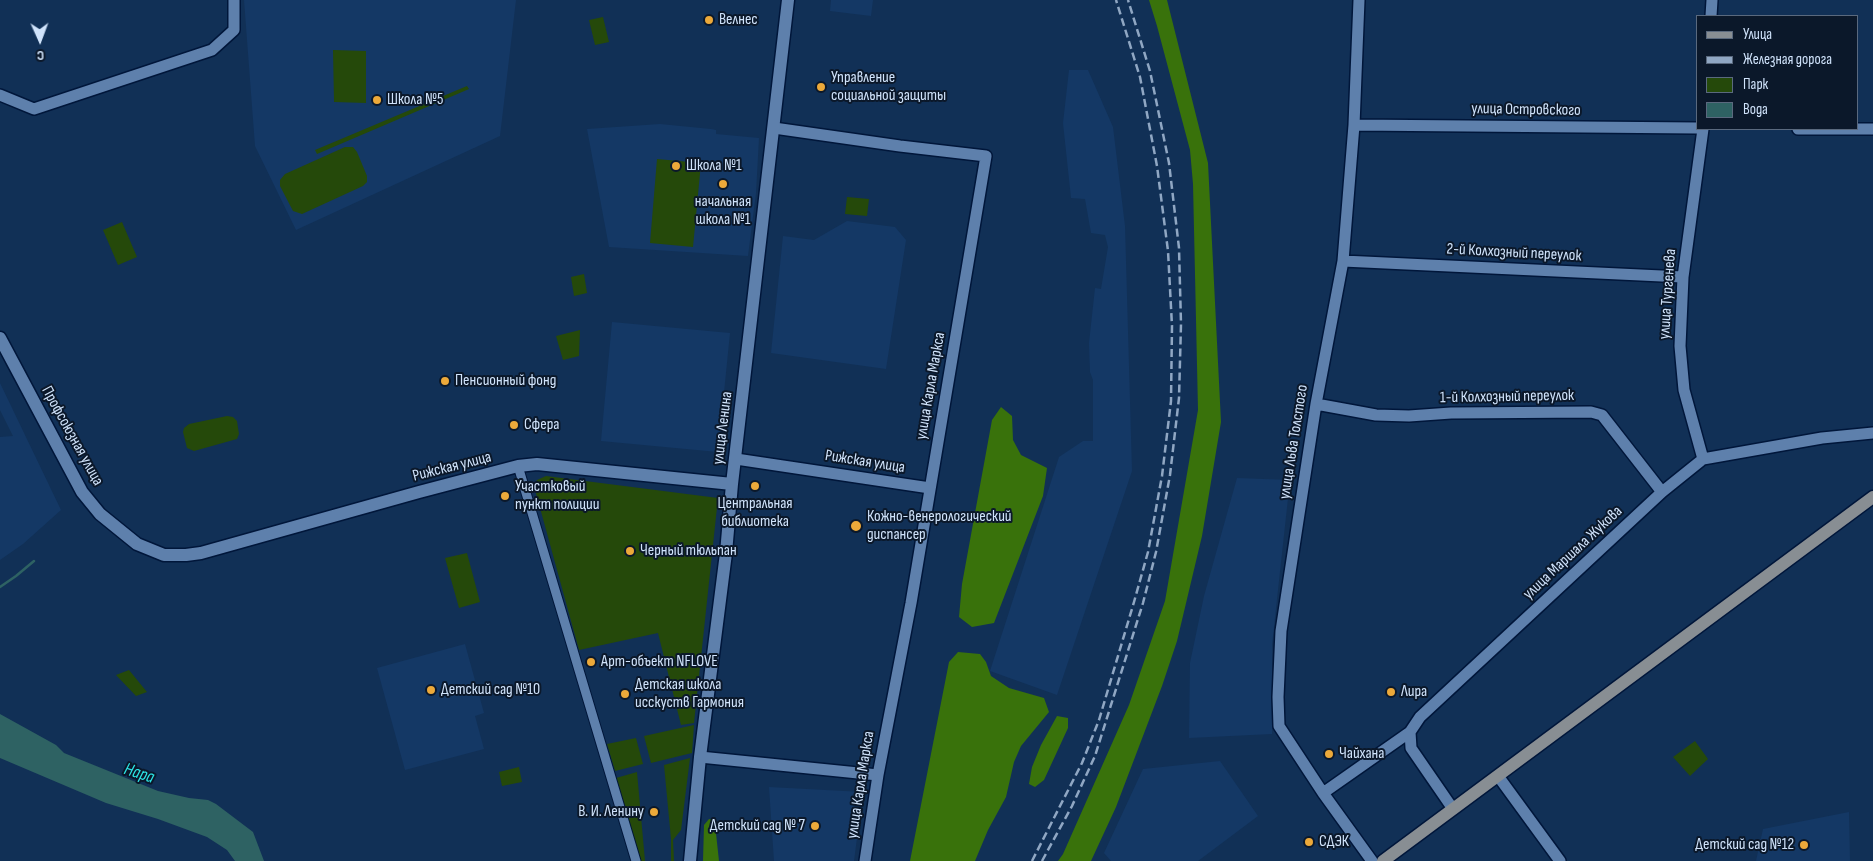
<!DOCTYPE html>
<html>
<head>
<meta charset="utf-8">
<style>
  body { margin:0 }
  #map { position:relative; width:1873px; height:861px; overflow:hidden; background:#113056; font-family:"Sofia Sans Condensed",sans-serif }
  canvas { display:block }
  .legend { position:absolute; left:1696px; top:15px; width:162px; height:115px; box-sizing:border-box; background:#0b182a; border:1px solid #5a697e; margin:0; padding:6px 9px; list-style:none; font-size:15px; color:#d0e3fb }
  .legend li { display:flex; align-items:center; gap:10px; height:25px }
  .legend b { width:25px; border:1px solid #5a697e }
  .north { position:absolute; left:15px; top:15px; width:50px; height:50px; -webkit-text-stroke:4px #0b182a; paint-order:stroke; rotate:178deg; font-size:14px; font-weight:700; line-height:20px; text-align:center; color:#d0e3fb }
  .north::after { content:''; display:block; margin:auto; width:18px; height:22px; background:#d0e3fb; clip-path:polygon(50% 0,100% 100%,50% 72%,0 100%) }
</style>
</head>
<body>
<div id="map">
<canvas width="1873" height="861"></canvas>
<ul class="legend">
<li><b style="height:6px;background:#888e93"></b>Улица</li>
<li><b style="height:6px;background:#90a7c3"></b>Железная дорога</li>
<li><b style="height:14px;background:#25490a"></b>Парк</li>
<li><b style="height:14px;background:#2e6263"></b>Вода</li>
</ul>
<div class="north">С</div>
</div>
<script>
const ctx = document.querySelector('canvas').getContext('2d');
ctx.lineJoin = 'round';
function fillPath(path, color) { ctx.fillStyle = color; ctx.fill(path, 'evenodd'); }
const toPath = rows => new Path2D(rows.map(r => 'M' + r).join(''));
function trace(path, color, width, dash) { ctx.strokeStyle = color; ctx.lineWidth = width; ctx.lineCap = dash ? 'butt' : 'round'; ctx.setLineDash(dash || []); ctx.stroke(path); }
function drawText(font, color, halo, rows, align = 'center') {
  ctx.font = font + ' "Sofia Sans Condensed",sans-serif'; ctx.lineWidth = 4; ctx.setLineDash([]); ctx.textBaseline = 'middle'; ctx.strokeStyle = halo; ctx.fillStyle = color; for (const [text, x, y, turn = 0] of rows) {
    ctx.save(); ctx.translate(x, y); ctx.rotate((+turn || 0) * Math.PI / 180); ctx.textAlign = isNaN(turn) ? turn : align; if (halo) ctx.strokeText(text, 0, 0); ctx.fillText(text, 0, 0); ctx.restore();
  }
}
fillPath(toPath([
  [244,0,516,0,500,136,296,230,255,146],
  [831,0,873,0,871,16,830,11],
  [1069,70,1088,70,1113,127,1125,226,1132,471,1057,695,990,671,1059,457,1083,441,1093,441,1093,380,1090,372,1089,343,1095,288,1101,289,1108,247,1105,235,1091,233,1085,199,1071,198,1063,123],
  [660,124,711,129,716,130,716,134,759,138,756,193,748,256,609,247,587,129],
  [847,221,895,227,906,240,886,369,771,353,783,236,814,240],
  [612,322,730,333,718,452,601,441],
  [0,383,61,510,23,544,0,560,0,437,13,436,0,410],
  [1237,478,1290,480,1272,645,1272,734,1189,738,1190,663,1204,596],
  [465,644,484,713,475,716,484,749,405,770,377,668],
  [1220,761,1258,816,1198,861,1111,861,1104,853,1143,769],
  [769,787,863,792,854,861,774,861],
  [1849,812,1850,861,1756,861,1763,829]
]), '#143865');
fillPath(toPath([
  [603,17,609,42,595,45,589,20],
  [333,50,366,51,366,103,334,102],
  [467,86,469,89,317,154,315,150],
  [345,147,353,147,357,152,367,176,367,182,363,186,302,214,293,211,280,186,280,180,285,174],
  [657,159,701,163,693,247,650,243],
  [847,197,869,199,867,216,845,214],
  [122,222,137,257,118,265,103,230],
  [584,274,587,293,574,296,571,277],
  [580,330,579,356,563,360,556,336],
  [227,416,233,417,237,421,239,434,237,439,194,451,187,448,183,432,184,428,189,424],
  [546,476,718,498,694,723,681,725,658,633,579,650,534,486,537,480],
  [467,553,480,602,459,608,445,558],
  [129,670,147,692,136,696,116,675],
  [694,725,692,753,651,763,644,736],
  [636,738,643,764,615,771,607,744],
  [1695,741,1708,759,1690,776,1673,757],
  [690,758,681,830,673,840,674,861,671,861,671,839,664,765],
  [519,767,522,782,502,786,499,772],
  [637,772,645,861,640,861,616,778]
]), '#25490a');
fillPath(toPath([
  [1149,0,1167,0,1208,163,1221,422,1202,536,1177,641,1162,686,1116,807,1091,861,1058,861,1063,854,1129,705,1165,601,1198,410,1193,184,1190,150,1157,26],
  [1001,407,1012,416,1013,440,1021,455,1047,468,1043,496,994,623,972,627,959,617,962,584,992,420],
  [958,652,980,654,986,662,991,676,1009,688,1044,698,1049,712,1021,746,1014,762,1006,797,988,830,975,861,910,861,949,662],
  [1057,716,1068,718,1068,728,1044,780,1035,787,1029,784,1032,767,1041,745],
  [709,819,713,820,715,824,719,861,703,861,704,825]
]), '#39720b');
fillPath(toPath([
  [0,714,56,745,64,753,158,791,189,798,208,800,216,804,253,832,264,861,235,861,227,850,207,837,158,819,106,803,0,758]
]), '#2e6263');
trace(toPath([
  [0,587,16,576,34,561]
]), '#2e6263', 2.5);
const pedestrian = toPath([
  [518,466,636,861]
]);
const minor = toPath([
  [1359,0,1354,125,1343,261,1316,404,1281,631,1278,697,1279,726,1323,793,1372,861],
  [1711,16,1712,0],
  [0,95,34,109,212,50,234,30,234,0],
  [1354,125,1697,128],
  [774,128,900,146,986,156,911,603,878,775,865,861],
  [1703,129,1683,277,1680,346,1684,390,1703,459],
  [1798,129,1873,129],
  [1343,261,1683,277],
  [1316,404,1376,415,1409,416,1451,413,1591,412,1602,415,1662,492],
  [736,459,930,488],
  [700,757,878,775],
  [1498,776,1560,861],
  [1323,793,1410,732],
  [1453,809,1411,748,1410,732,1420,717,1662,492,1703,459,1822,438,1873,433]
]);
const tertiary = toPath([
  [0,338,82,492,100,514,137,544,164,555,186,555,201,553,419,492,518,466,537,464,732,484],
  [690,861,700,757,726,553,732,484,788,0]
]);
const secondary = toPath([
  [1383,861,1873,497]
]);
trace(pedestrian, '#00163a', 11);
trace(minor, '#00163a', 14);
trace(tertiary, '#00163a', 15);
trace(secondary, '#00163a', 15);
trace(pedestrian, '#5e80ac', 9);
trace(minor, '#5e80ac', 11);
trace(tertiary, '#5e80ac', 12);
trace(secondary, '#888e93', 12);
trace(toPath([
  [1032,861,1082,763,1099,720,1134,602,1148,552,1162,476,1171,401,1172,326,1168,251,1157,166,1140,77,1116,0],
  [1042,861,1072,806,1095,756,1143,603,1156,552,1170,475,1179,398,1181,324,1179,248,1169,163,1150,71,1128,0]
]), '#90a7c3', 2.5, [8, 4]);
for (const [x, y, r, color] of [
  [709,20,5,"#eca93a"],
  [821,87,5,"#eca93a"],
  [377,100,5,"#eca93a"],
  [676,166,5,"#eca93a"],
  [723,184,5,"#eca93a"],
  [445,381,5,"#eca93a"],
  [514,425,5,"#eca93a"],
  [755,486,5,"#eca93a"],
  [505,496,5,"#eca93a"],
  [856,526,6,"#eca93a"],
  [630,551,5,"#eca93a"],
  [591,662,5,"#eca93a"],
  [431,690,5,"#eca93a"],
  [1391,692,5,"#eca93a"],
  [625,694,5,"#eca93a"],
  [1329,754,5,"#eca93a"],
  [654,812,5,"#eca93a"],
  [815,826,5,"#eca93a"],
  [1309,842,5,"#eca93a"],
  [1804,845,5,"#eca93a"]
]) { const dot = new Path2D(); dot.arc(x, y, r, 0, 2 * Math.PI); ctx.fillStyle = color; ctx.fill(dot); trace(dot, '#0b182a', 2); }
drawText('16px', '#d0e3fb', '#0b182a', [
  ["Велнес",719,20],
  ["Управление",831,78],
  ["социальной защиты",831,96],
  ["Школа №5",387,100],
  ["Школа №1",686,166],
  ["начальная",723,202,"center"],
  ["школа №1",723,220,"center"],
  ["Пенсионный фонд",455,381],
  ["Сфера",524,425],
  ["Участковый",515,487],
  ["пункт полиции",515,505],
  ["Центральная",755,504,"center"],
  ["библиотека",755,522,"center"],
  ["Кожно-венерологический",867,517],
  ["диспансер",867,535],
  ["Черный тюльпан",640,551],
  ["Арт-объект NFLOVE",601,662],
  ["Детская школа",635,685],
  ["исскуств Гармония",635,703],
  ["Детский сад №10",441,690],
  ["Лира",1401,692],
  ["Чайхана",1339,754],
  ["В. И. Ленину",644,812,"right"],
  ["Детский сад № 7",805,826,"right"],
  ["СДЭК",1319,842],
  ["Детский сад №12",1794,845,"right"]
], 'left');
drawText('16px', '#d0e3fb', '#0b182a', [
  ["улица Островского",1526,110,1],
  ["2-й Колхозный переулок",1514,253,3],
  ["улица Тургенева",1668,294,-86],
  ["улица Карла Маркса",931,386,-80],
  ["1-й Колхозный переулок",1507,397,-1],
  ["улица Ленина",723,428,-83],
  ["Профсоюзная улица",72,436,61],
  ["улица Льва Толстого",1294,442,-81],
  ["Рижская улица",865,462,9],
  ["Рижская улица",452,467,-14],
  ["улица Маршала Жукова",1573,553,-43],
  ["улица Карла Маркса",861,785,-81]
]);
drawText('italic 18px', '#2ce4e5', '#0b182a', [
  ["Нара",139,774,18]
]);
</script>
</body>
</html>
